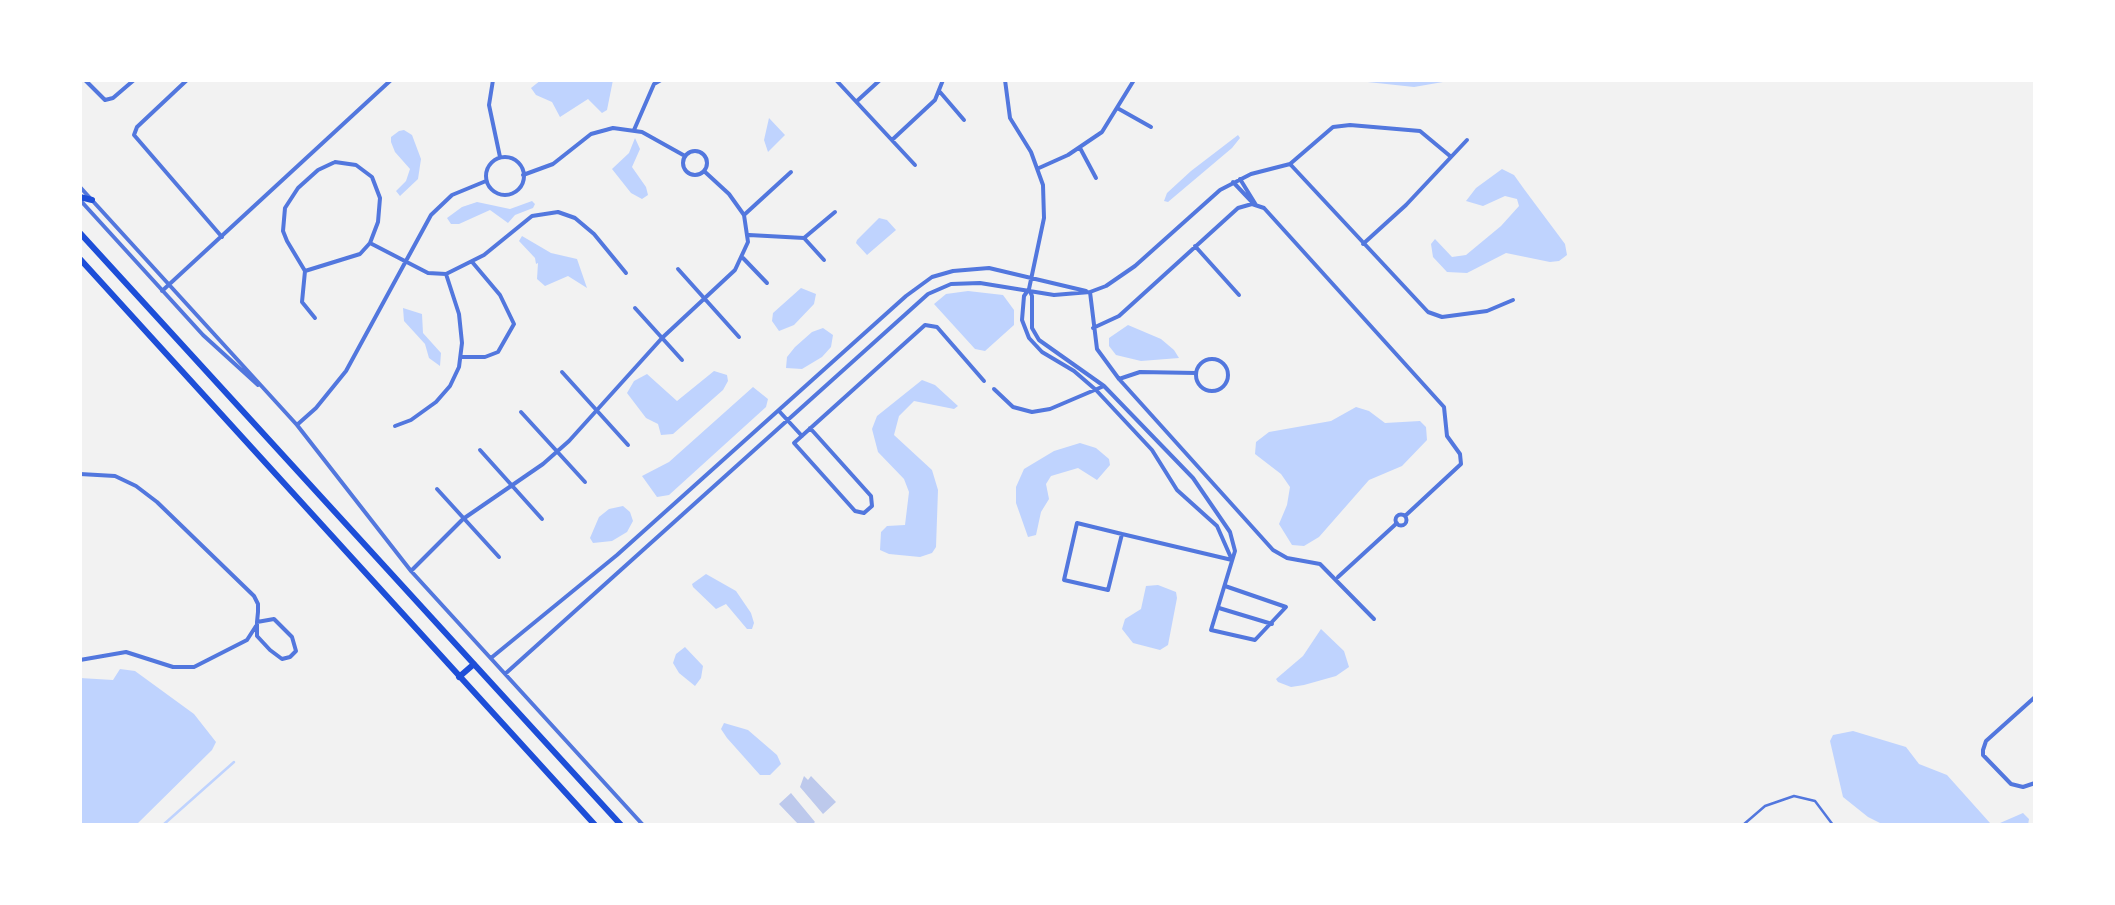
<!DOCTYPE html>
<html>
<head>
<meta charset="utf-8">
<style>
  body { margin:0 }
  #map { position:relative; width:2115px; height:905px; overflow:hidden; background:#f2f2f2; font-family:"PT Serif",serif }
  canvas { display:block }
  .frame { position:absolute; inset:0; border:82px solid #fff; pointer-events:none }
</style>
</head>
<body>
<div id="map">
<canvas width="2115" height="905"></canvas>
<div class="frame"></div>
</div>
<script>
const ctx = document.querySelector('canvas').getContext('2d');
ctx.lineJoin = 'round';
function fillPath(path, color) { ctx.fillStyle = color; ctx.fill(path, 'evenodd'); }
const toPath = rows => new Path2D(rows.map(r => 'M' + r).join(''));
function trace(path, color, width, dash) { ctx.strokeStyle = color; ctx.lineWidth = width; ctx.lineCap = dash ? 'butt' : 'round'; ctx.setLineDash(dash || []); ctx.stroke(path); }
fillPath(toPath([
  [541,80,613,80,607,110,602,113,588,99,560,117,552,102,536,95,531,88],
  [1349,80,1442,80,1443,82,1414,87],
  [769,118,785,135,768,152,764,140],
  [399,131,404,130,412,135,421,159,418,179,400,196,396,191,406,181,410,169,395,152,391,142,391,137],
  [1238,135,1240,138,1232,148,1168,202,1164,201,1167,193,1191,171],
  [635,138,640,149,632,167,646,187,648,195,642,199,631,193,612,169,629,153],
  [1502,169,1514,175,1524,189,1565,244,1567,255,1559,261,1550,262,1506,253,1467,273,1447,272,1433,257,1431,244,1435,239,1452,257,1466,255,1501,226,1519,206,1517,199,1505,196,1483,206,1466,201,1476,188],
  [532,201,535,204,533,208,515,215,508,223,490,210,459,224,451,224,447,218,462,207,477,202,510,209],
  [879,218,887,220,896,230,867,255,856,243,857,240],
  [522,236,551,253,577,259,587,288,568,276,545,286,537,279,538,263,536,264,535,258,519,241],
  [801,288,816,294,814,304,794,325,779,331,772,321,773,313],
  [968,291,1003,295,1014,310,1014,325,985,351,975,349,934,304,946,294],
  [403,308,422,314,423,333,441,353,440,366,429,358,425,344,404,321],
  [1128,325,1161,339,1174,350,1179,358,1141,361,1116,355,1109,346,1109,338],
  [823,328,833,335,831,347,822,357,802,369,786,368,787,357,795,347,812,332],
  [714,371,727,375,728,381,723,390,673,434,661,435,658,424,646,418,627,393,634,381,647,374,677,401],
  [922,380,935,385,958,406,954,409,914,401,899,416,894,435,932,470,938,490,936,547,932,553,920,557,889,554,880,550,881,532,887,526,905,525,909,492,904,479,878,452,872,429,877,416],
  [753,387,768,399,766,407,669,495,657,497,642,476,669,462],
  [1356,407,1369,411,1385,423,1420,421,1426,427,1427,440,1402,466,1369,480,1319,537,1304,546,1292,545,1279,524,1287,505,1290,487,1281,474,1255,454,1256,442,1269,432,1331,421],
  [1080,443,1096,448,1109,459,1110,465,1097,480,1078,468,1051,476,1046,484,1049,499,1041,512,1036,535,1028,537,1016,503,1016,487,1024,469,1054,451],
  [623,506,630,512,633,521,627,532,612,541,593,543,590,538,599,517,609,509],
  [706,574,736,591,751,613,754,623,752,629,747,629,726,604,716,609,693,587,692,584],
  [1158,585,1176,592,1177,598,1168,645,1160,650,1133,643,1122,629,1125,619,1141,609,1146,586],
  [1321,629,1344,651,1349,667,1336,676,1304,685,1291,687,1278,682,1276,679,1303,656],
  [685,647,703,666,701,678,695,686,679,673,673,663,676,654],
  [120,669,135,671,194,714,216,742,212,750,136,825,80,825,80,678,113,680],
  [724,723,748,730,777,755,781,764,770,775,760,775,727,738,721,729],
  [1853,731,1906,747,1919,764,1947,775,1990,823,2000,823,2023,813,2029,819,2028,825,1884,825,1868,817,1843,797,1830,741,1833,735]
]), '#bfd3fe');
trace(toPath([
  [163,825,234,762]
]), '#bfd3fe', 2.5);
fillPath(toPath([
  [804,776,808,780,811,776,836,802,823,814,800,787],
  [791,793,815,822,812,825,799,825,779,804]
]), '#bdc9ec');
trace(toPath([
  [1743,825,1765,806,1794,796,1815,801,1833,825]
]), '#5277de', 2.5);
trace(toPath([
  [85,80,105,100,113,98,134,80],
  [187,80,137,127,134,135,222,237],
  [493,80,489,105,500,157],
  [836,80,915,165],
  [1005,80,1010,118,1031,152,1043,185,1044,218,1029,289,1024,296,1022,320,1029,338,1042,352,1074,371,1096,390,1152,450,1177,490,1217,526,1232,560],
  [940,92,964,120],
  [857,101,880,80],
  [1119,109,1151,127],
  [634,130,654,84,661,80],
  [892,140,935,100,943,80],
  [1080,148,1096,178],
  '683 163a12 12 0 1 1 24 0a12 12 0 1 1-24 0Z',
  '486 176a19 19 0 1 1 38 0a19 19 0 1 1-38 0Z',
  [335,162,356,165,372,177,380,198,378,222,370,243,360,254,305,271,287,241,283,231,285,208,298,188,318,170,335,162],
  [1290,164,1428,312,1442,317,1487,311,1513,300],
  [1039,168,1068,155,1102,132,1134,80],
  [523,175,553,164,591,134,613,128,642,132,685,156],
  [1240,179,1256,205],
  [1233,182,1252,202],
  [80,187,297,425,411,571,643,825],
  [80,200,203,335,258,385],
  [744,215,791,172],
  [749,235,804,238],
  [804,238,835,212],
  [804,238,824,260],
  [370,243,428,273,446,274,484,255,532,216,558,212,575,218,594,234,626,273],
  [1363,244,1406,205,1467,140],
  [1195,246,1239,295],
  [743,258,767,283],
  [678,269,739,337],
  [305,271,302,302,315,318],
  [1029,289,1032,296,1032,328,1039,340,1104,386,1193,478,1230,532,1235,551,1211,630,1255,640,1286,607,1225,586],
  [162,291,391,80],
  [1090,292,1097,349,1119,379,1273,550,1287,558,1320,564,1374,619],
  [635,308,682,360],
  [1093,328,1119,316,1238,208,1252,204,1264,208,1444,407,1447,436,1460,454,1461,464,1405,516],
  [461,357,485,357,498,352,514,324,500,295,473,263],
  '1196 375a16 16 0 1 1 32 0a16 16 0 1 1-32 0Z',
  [562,372,628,445],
  [1119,379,1140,372,1196,373],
  [994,389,1013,407,1032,412,1050,409,1104,386],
  [779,411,802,436],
  [521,412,585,482],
  [298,424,316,408,346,371,431,215,452,195,486,181],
  [395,426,411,420,436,402,450,386,459,367,462,343,459,314,446,274],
  [810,428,871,496,872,506,864,513,855,511,794,443,925,325,937,327,984,381],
  [480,450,542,519],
  [80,474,115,476,136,486,157,502,254,596,258,604,258,612,257,622,257,636,270,650,282,659,290,657,296,651,292,637,274,619,257,622],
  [437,489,499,557],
  '1395.5 520a5.5 5.5 0 1 1 11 0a5.5 5.5 0 1 1-11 0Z',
  [1077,523,1122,534,1108,590,1064,580,1077,523],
  [1122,534,1232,560],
  [411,571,463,519,543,464,569,441,662,338,735,270,748,242,744,215,729,194,704,171],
  [1338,577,1397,523],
  [1219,608,1272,624],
  [491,658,617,555,906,296,932,277,953,271,989,268,1086,291],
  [80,660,126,652,173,667,194,667,247,640,256,626],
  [505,674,928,294,951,284,980,283,1054,295,1090,292,1106,286,1135,266,1220,190,1251,174,1290,164,1333,127,1350,125,1420,131,1450,156],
  [2035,697,1986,741,1983,750,1983,755,2011,784,2023,787,2035,783]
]), '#5277de', 4);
trace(toPath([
  [80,197,92,200],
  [80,233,621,825],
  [80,259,595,825],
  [459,677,474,664]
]), '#1d4ed8', 6);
</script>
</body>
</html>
